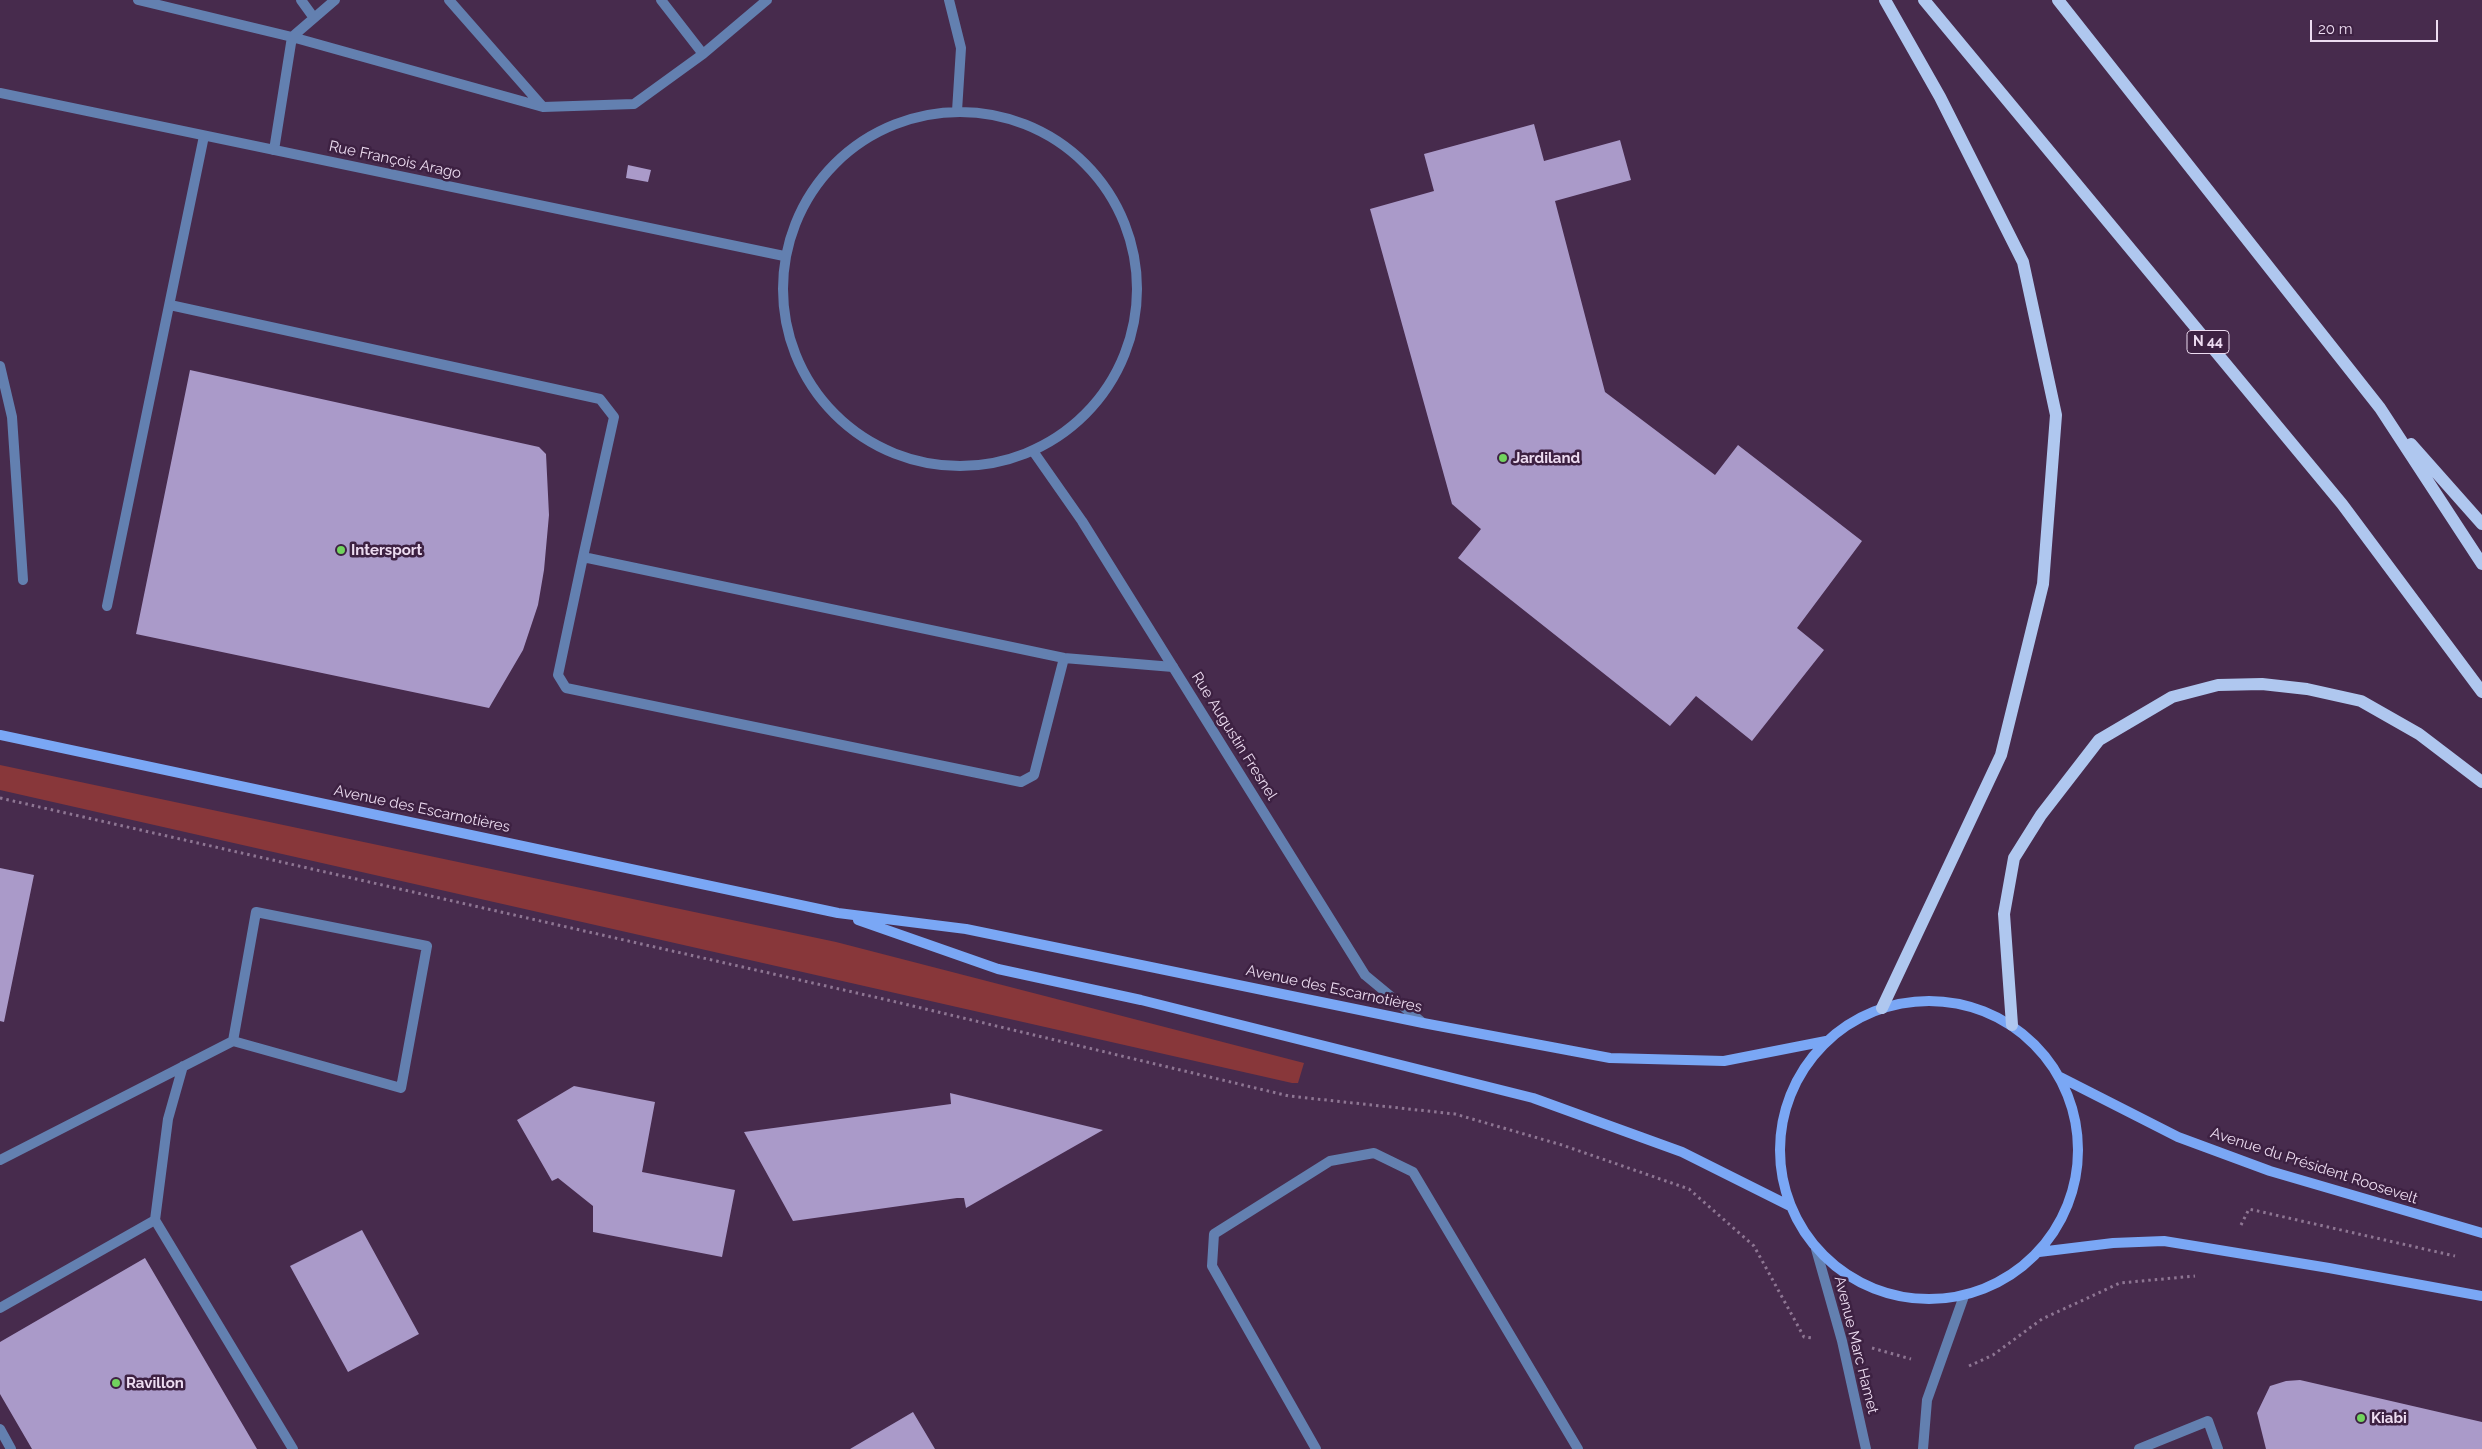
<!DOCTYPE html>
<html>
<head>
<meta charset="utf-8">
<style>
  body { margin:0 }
  #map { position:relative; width:2482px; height:1449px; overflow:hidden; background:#472b4d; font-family:Raleway,sans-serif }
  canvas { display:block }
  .scale { position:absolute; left:2310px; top:20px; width:128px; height:22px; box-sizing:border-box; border:2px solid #eddcf1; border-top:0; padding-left:6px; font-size:15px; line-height:18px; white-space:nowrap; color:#eddcf1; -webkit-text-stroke:4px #3d2142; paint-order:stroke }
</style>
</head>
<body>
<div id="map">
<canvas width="2482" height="1449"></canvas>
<div class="scale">20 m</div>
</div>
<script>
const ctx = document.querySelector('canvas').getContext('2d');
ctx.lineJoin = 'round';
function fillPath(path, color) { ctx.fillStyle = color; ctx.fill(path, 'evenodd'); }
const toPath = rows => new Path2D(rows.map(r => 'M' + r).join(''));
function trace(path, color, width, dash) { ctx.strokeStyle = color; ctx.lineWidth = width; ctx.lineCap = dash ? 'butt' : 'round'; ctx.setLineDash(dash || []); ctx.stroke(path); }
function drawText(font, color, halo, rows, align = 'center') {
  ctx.font = font + ' Raleway,sans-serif'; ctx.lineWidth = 5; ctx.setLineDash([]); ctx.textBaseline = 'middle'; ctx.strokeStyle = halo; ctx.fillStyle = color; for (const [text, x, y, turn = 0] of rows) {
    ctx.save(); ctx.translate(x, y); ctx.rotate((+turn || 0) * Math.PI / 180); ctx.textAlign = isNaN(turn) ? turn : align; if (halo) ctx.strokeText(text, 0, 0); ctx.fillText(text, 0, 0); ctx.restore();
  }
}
fillPath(toPath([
  [0,765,836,942,1304,1063,1298,1083,1292,1083,0,790]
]), '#88373a');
fillPath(toPath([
  [1534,124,1544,161,1620,140,1631,180,1555,201,1605,392,1715,475,1738,445,1862,541,1797,628,1824,650,1752,741,1696,696,1670,726,1458,558,1481,529,1452,504,1370,209,1434,191,1424,154],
  [628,165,651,170,648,182,626,178],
  [190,370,539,447,546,454,549,515,544,570,538,605,523,650,489,708,136,634],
  [0,868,34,875,4,1022,0,1021],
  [574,1086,655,1102,642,1172,735,1190,722,1257,593,1232,593,1206,558,1178,552,1181,517,1120],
  [950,1093,1103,1130,966,1208,964,1198,957,1198,793,1221,744,1132,951,1104],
  [362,1230,419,1334,348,1372,290,1266],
  [145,1258,257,1449,32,1449,0,1394,0,1342],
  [2300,1380,2482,1422,2482,1449,2266,1449,2257,1413,2270,1386,2286,1381],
  [913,1412,935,1449,850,1449]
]), '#aa9ac9');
trace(toPath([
  [0,798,892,1001,1289,1096,1455,1114,1562,1145,1689,1189,1754,1246,1804,1337,1812,1338],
  [2241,1225,2249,1209,2455,1256],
  [1872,1348,1911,1359],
  [1969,1366,1993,1355,2042,1319,2120,1283,2195,1276]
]), '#8e7693', 3, [2.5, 4]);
trace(toPath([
  [138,0,292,37,543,107],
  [301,0,314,18],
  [449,0,543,107,634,104,703,54,767,0],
  [661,0,703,54],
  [274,150,292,37,335,0],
  [170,305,600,399,614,417,583,557,558,675,566,688,1021,782,1034,775,1064,658,583,557],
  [107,606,204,136],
  [1064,658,1173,667],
  [183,1066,168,1119,155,1220,293,1449],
  [0,1160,233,1041,401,1088,427,946,256,912,233,1041],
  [0,1308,155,1220],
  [0,1429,11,1449],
  [1316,1449,1212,1266,1214,1234,1330,1161,1374,1153,1413,1172,1578,1449],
  [2139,1449,2208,1421,2218,1449]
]), '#6380b0', 10);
trace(toPath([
  [949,0,961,48,957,111],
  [0,93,784,256],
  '783 289a177 177 0 1 1 354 0a177 177 0 1 1-354 0Z',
  [0,366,12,417,23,580],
  [1033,451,1082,521,1365,975,1423,1023],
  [1816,1249,1842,1341,1866,1449],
  [1923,1449,1927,1400,1964,1296]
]), '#6380b0', 10);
trace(toPath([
  [0,735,838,913,966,929,1423,1023,1610,1058,1724,1061,1826,1041],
  [858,920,998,969,1141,1000,1533,1098,1682,1152,1788,1205],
  '1780 1150a149 149 0 1 1 298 0a149 149 0 1 1-298 0Z',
  [2060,1077,2178,1137,2270,1171,2482,1233],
  [2039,1252,2113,1243,2164,1241,2329,1268,2482,1296]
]), '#7aa7f5', 10);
trace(toPath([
  [1924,0,2342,504,2482,692],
  [2058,0,2380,408,2482,564],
  [2411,444,2482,524],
  [1882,1008,2001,755,2043,584,2056,415,2023,262,1940,97,1885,0],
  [2012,1025,2004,914,2014,858,2041,815,2099,740,2172,697,2218,685,2262,684,2307,689,2361,701,2419,734,2482,782]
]), '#afc7ef', 12);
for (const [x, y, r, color] of [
  [1503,458,5,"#71d35e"],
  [341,550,5,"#71d35e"],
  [116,1383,5,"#71d35e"],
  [2361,1418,5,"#71d35e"]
]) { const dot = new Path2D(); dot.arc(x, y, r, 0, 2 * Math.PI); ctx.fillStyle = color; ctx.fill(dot); trace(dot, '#3d2142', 2); }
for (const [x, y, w] of [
  [2208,342,42]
]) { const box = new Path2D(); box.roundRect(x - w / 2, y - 11.5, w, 23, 4); ctx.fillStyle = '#3d2142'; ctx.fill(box); trace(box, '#eddcf1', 1); }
drawText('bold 14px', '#eddcf1', null, [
  ["N 44",2208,342]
]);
drawText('15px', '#eddcf1', '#3d2142', [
  ["Rue François Arago",395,160,12],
  ["Rue Augustin Fresnel",1234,736,58],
  ["Avenue des Escarnotières",422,809,12],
  ["Avenue des Escarnotières",1334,989,12],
  ["Avenue du Président Roosevelt",2314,1166,18],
  ["Avenue Marc Hamet",1856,1345,76]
]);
drawText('bold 15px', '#eddcf1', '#3d2142', [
  ["Jardiland",1513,458],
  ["Intersport",351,550],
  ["Ravillon",126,1383],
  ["Kiabi",2371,1418]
], 'left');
</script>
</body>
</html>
